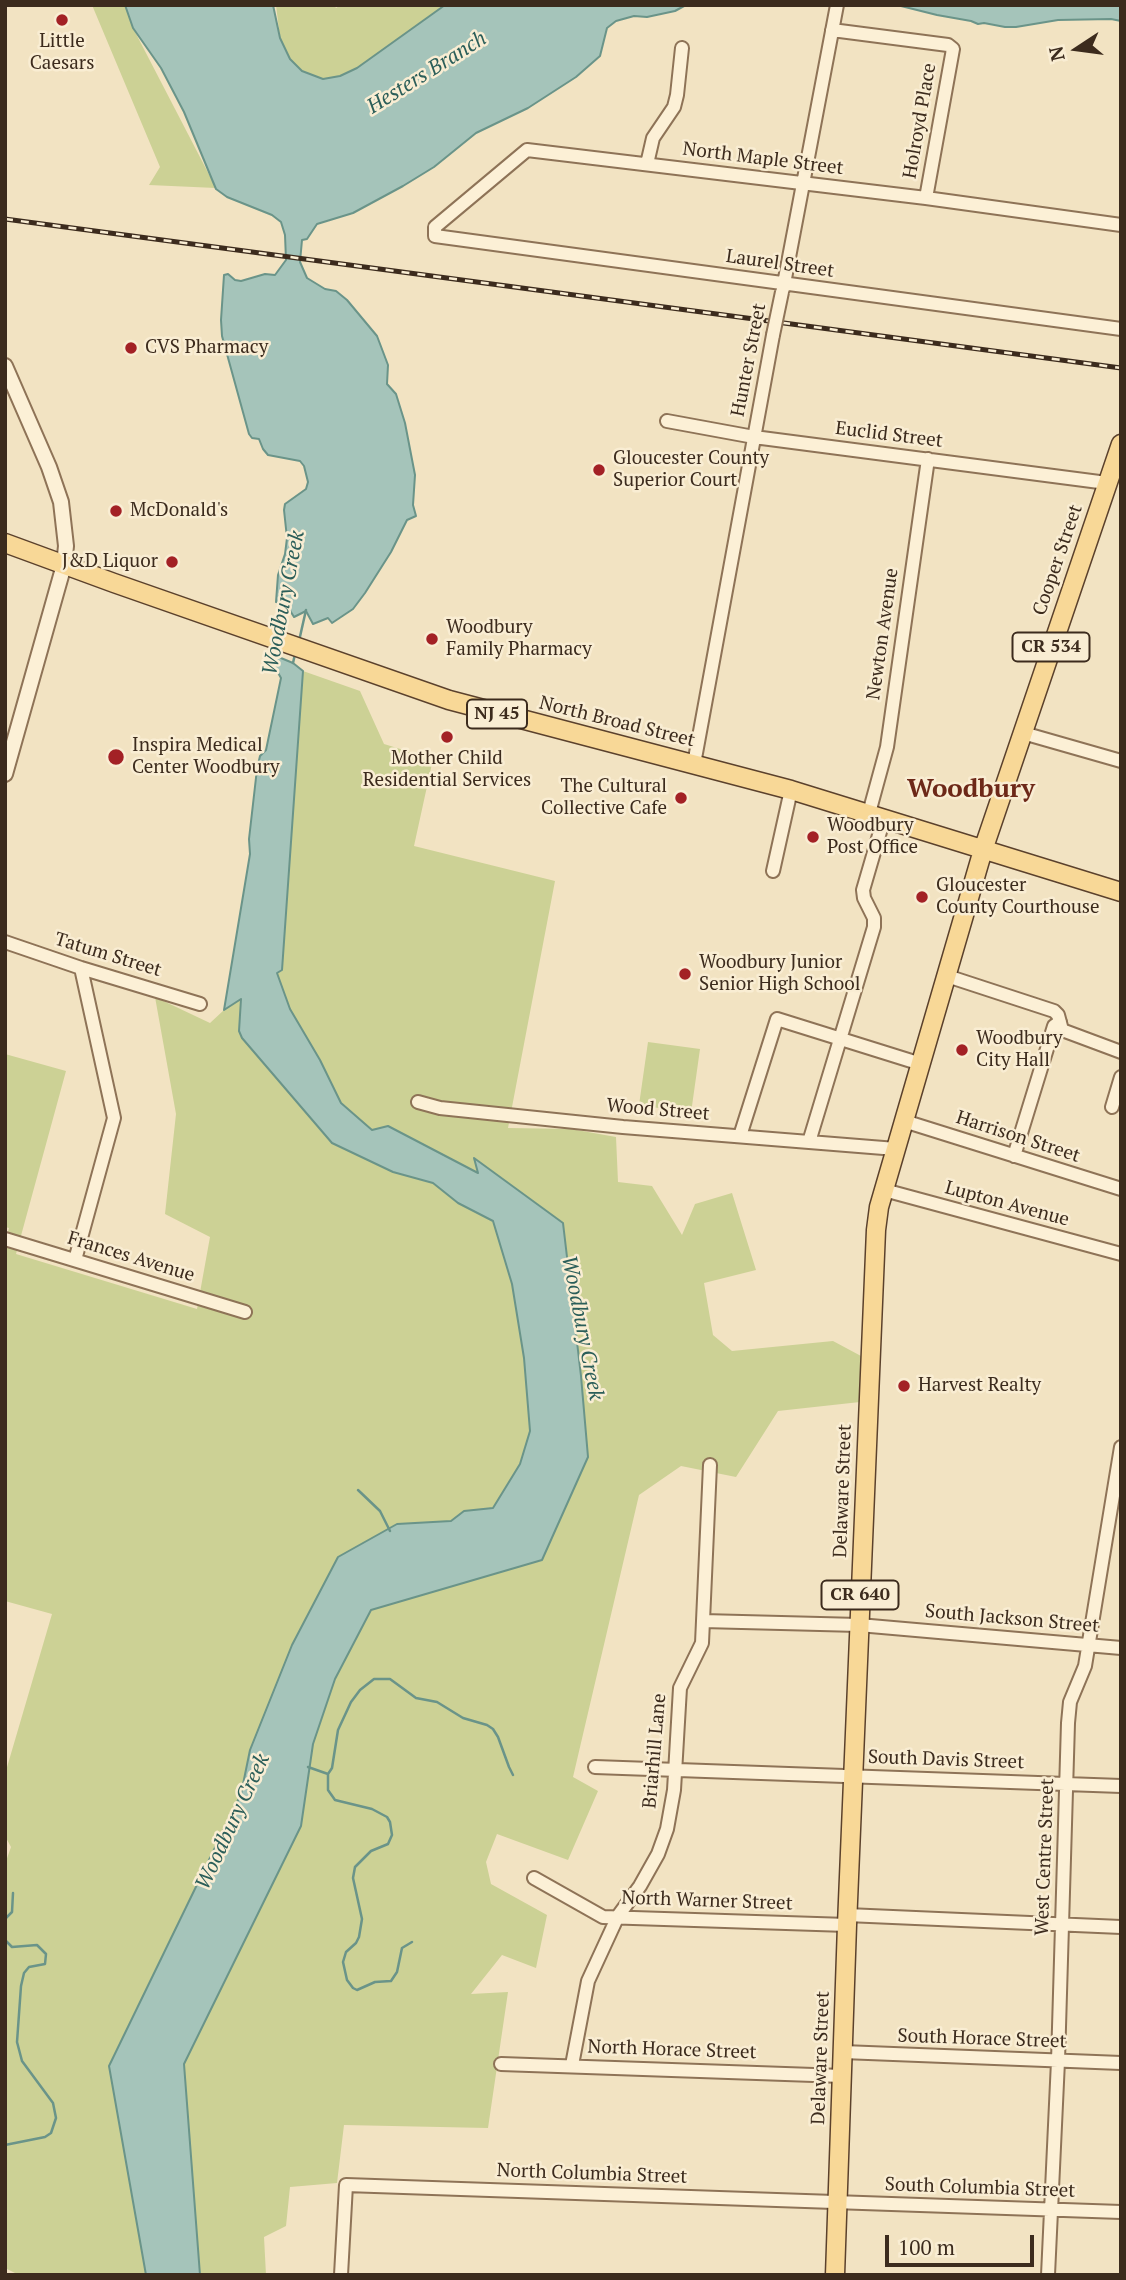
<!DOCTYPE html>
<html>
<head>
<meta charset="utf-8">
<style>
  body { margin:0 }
  #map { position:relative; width:1126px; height:2280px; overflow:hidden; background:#f2e3c2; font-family:"PT Serif",serif }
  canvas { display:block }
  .frame { position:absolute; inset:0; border:7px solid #3c2b1d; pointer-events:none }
  .north { position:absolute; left:1042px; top:14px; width:70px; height:70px; -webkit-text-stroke:5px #f9edd3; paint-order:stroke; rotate:257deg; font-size:19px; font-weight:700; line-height:28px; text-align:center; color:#3c2b1d }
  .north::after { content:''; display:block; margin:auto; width:24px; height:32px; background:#3c2b1d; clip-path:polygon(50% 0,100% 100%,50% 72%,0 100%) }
  .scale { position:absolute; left:885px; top:2235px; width:149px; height:32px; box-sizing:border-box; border:4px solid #3c2b1d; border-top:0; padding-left:9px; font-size:21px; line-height:24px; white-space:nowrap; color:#3c2b1d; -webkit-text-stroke:5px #f9edd3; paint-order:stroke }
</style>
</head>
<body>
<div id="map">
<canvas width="1126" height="2280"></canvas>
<div class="frame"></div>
<div class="north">N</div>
<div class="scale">100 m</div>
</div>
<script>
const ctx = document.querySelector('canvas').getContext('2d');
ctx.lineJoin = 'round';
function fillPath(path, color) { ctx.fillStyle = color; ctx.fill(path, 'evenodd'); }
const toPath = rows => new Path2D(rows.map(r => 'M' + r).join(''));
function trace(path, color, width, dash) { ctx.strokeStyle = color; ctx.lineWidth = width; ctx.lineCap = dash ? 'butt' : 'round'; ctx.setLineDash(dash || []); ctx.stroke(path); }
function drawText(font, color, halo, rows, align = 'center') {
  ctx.font = font + ' "PT Serif",serif'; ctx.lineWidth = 5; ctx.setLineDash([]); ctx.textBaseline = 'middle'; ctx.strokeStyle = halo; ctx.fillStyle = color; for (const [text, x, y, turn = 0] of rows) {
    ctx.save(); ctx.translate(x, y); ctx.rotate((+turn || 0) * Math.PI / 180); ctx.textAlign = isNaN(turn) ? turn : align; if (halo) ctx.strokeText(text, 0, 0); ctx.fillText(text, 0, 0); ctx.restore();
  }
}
fillPath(toPath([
  [92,5,129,5,133,28,216,188,149,185,160,167],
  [276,5,334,5,336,8,341,5,445,5,357,68,340,76,323,79,302,71,290,59,280,38],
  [303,671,360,691,384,744,433,759,414,846,555,881,508,1128,571,1129,616,1137,618,1182,652,1186,682,1235,695,1204,732,1193,756,1270,704,1283,713,1335,732,1351,833,1341,861,1356,860,1402,778,1411,736,1477,681,1466,639,1495,573,1777,598,1791,568,1860,497,1834,486,1862,491,1884,547,1915,536,1968,502,1955,471,1994,508,1992,488,2128,344,2125,337,2183,290,2187,286,2226,264,2237,266,2275,200,2275,184,2064,300,1826,313,1744,335,1679,371,1610,542,1560,563,1223,475,1159,512,1284,524,1358,530,1431,520,1464,493,1508,464,1511,451,1521,397,1524,250,1750,241,1794,109,2066,146,2275,19,2275,5,2268,5,2147,7,2145,5,2145,5,1864,11,1847,5,1836,5,1774,52,1614,5,1601,5,1243,9,1228,5,1227,5,1054,66,1071,16,1254,197,1309,210,1237,165,1214,176,1114,155,997,210,1023,224,1010,282,970],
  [648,1042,700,1049,691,1113,639,1105]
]), '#ccd195');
const water = toPath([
  [125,5,273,5,280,38,290,59,302,71,323,79,340,76,357,68,445,5,686,5,675,11,647,17,634,16,616,21,607,28,600,56,576,77,528,108,476,133,434,167,403,186,353,213,317,224,307,239,302,240,300,262,307,278,325,289,336,291,347,300,377,336,388,365,387,384,396,394,405,423,415,475,413,505,416,516,407,520,391,552,365,593,353,609,332,623,328,618,313,624,306,611,294,617,286,604,276,602,278,575,285,554,287,538,284,510,285,504,306,489,308,482,304,466,300,461,268,455,263,449,259,439,252,438,249,434,222,336,221,320,224,275,228,274,235,280,241,281,265,274,275,275,286,260,285,235,281,222,272,215,227,197,216,189,184,112,161,68,133,28,125,5],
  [897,5,1121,5,1121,21,1111,19,1058,20,1016,27,1005,27,984,23,978,24,971,21,937,15,897,5],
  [276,656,293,663,303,671,282,970,277,973,290,1009,320,1060,341,1103,372,1130,388,1126,478,1173,474,1158,563,1223,581,1376,588,1457,542,1560,371,1610,335,1679,313,1744,301,1826,184,2064,200,2275,146,2275,109,2066,241,1794,250,1750,292,1645,338,1557,397,1524,451,1521,464,1511,493,1508,520,1464,530,1431,524,1358,512,1284,493,1221,458,1203,433,1183,393,1172,332,1143,242,1038,239,1031,241,999,224,1010,250,854,249,839,257,769,260,756,266,750,281,678,273,664,276,656]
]);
fillPath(water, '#a5c4ba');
trace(water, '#6a9489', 2);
trace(toPath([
  [299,641,306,610],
  [293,663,295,654],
  [358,1490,380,1511,390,1531],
  [308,1767,328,1774],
  [5,1919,12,1912,13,1893],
  [5,1940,12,1947,37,1945,46,1954,45,1964,29,1967,24,1973,21,1986,17,2042,22,2061,53,2103,56,2118,51,2133,45,2137,5,2145],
  [412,1942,402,1948,397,1972,391,1981,375,1982,357,1990,353,1988,347,1980,343,1962,346,1952,356,1943,359,1937,362,1919,353,1878,355,1867,371,1851,388,1844,392,1835,390,1822,387,1817,372,1809,335,1800,328,1790,328,1774,332,1768,338,1730,351,1702,360,1690,374,1679,390,1679,416,1698,437,1702,463,1718,487,1725,493,1729,498,1737,509,1767,513,1775]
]), '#6a9489', 2.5);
const minor = toPath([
  [832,30,948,45,953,49,926,198],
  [647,164,653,138,674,107,677,95,682,48],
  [1121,225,926,198,527,150,435,227,435,236,1121,329],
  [783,289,837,5],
  [667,421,754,437,1107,483],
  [1023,733,1121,761],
  [694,764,773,335],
  [869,813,887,747,928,459],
  [773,871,791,790],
  [5,942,81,968,200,1004],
  [947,976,1054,1011,1058,1015,1062,1030,1121,1052],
  [418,1102,440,1108,623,1127,896,1149],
  [1112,1107,1121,1077],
  [904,1121,1121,1189],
  [740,1136,777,1019,921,1064],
  [809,1142,874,927,874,918,864,898,863,890,884,818],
  [1014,1156,1054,1026,1060,1022],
  [884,1190,1121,1254],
  [5,1239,245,1312],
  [75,1260,114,1118,81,968],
  [703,1621,859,1625,1121,1648],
  [595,1767,1121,1786],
  [534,1878,603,1917,847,1925],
  [847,1915,1121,1927],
  [843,2052,1121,2063],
  [501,2064,842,2076],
  [572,2065,588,1981,618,1916,640,1886,658,1854,667,1829,674,1790,680,1688,702,1643,710,1465],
  [341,2275,346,2185,1121,2212],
  [1048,2275,1058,2061,1068,1723,1070,1702,1085,1666,1121,1447]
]);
const tertiary = toPath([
  [5,366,49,467,61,502,66,546,64,565,5,774]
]);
const primary = toPath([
  [5,543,114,583,449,700,791,790,1121,892],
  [835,2275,847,1925,876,1230,879,1207,904,1121,983,850,1121,444]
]);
trace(minor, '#8e7357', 16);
trace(tertiary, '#8e7357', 18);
trace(primary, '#5b412c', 21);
trace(minor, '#fcf0d6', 12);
trace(tertiary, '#fcf0d6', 14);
trace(primary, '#f8d897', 18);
const rail = toPath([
  [5,219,1121,368]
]);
trace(rail, '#3c2b1d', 5);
trace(rail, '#f9edd3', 2.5, [8]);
const minorBridge = toPath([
  [773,335,782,292]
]);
trace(minorBridge, '#8e7357', 16, []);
trace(minorBridge, '#fcf0d6', 12);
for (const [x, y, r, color] of [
  [62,20,7,"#a32125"],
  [131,348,7,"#a32125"],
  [599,470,7,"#a32125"],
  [116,511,7,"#a32125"],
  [172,562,7,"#a32125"],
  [432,639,7,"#a32125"],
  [447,737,7,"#a32125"],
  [116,757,9,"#a32125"],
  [681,798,7,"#a32125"],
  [813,837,7,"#a32125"],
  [922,897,7,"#a32125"],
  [685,974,7,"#a32125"],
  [962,1050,7,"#a32125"],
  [904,1386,7,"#a32125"]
]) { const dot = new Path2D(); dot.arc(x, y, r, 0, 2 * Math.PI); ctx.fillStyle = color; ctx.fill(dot); trace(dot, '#f9edd3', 2.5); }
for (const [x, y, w] of [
  [1051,647,77],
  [497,714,60],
  [860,1595,77]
]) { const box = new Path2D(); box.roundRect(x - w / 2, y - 14.5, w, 29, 5); ctx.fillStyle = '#f9edd3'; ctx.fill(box); trace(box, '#3c2b1d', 2); }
drawText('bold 18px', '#3c2b1d', null, [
  ["CR 534",1051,647],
  ["NJ 45",497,714],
  ["CR 640",860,1595]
]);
drawText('19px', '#3c2b1d', '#f9edd3', [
  ["Little",62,42,"center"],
  ["Caesars",62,64,"center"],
  ["CVS Pharmacy",145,348],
  ["Gloucester County",613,459],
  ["Superior Court",613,481],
  ["McDonald's",130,511],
  ["J&D Liquor",158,562,"right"],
  ["Woodbury",446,628],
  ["Family Pharmacy",446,650],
  ["Inspira Medical",132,746],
  ["Center Woodbury",132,768],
  ["Mother Child",447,759,"center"],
  ["Residential Services",447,781,"center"],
  ["The Cultural",667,787,"right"],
  ["Collective Cafe",667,809,"right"],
  ["Woodbury",827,826],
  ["Post Office",827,848],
  ["Gloucester",936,886],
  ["County Courthouse",936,908],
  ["Woodbury Junior",699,963],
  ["Senior High School",699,985],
  ["Woodbury",976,1039],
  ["City Hall",976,1061],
  ["Harvest Realty",918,1386]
], 'left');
drawText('19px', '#3c2b1d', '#f9edd3', [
  ["Holroyd Place",920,121,-80],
  ["North Maple Street",763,159,7],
  ["Laurel Street",780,264,8],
  ["Hunter Street",749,360,-79],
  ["Euclid Street",889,435,7],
  ["Cooper Street",1058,560,-71],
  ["Newton Avenue",883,634,-82],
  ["North Broad Street",617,722,14],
  ["Tatum Street",108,955,17],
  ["Wood Street",658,1110,5],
  ["Harrison Street",1018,1137,18],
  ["Lupton Avenue",1007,1204,15],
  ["Frances Avenue",131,1257,17],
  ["Delaware Street",843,1491,-88],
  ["South Jackson Street",1012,1619,5],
  ["Briarhill Lane",655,1751,-85],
  ["South Davis Street",946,1760,2],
  ["West Centre Street",1045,1857,-88],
  ["North Warner Street",707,1901,2],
  ["South Horace Street",982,2039,2],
  ["North Horace Street",672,2050,2],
  ["Delaware Street",821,2058,-88],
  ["North Columbia Street",592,2174,2],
  ["South Columbia Street",980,2188,2]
]);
drawText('italic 21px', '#2b5e59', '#f9edd3', [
  ["Hesters Branch",427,73,-32],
  ["Woodbury Creek",284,603,-79],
  ["Woodbury Creek",582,1328,79],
  ["Woodbury Creek",233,1822,-65]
]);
drawText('bold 26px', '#6d2818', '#f9edd3', [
  ["Woodbury",971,790]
]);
</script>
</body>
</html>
